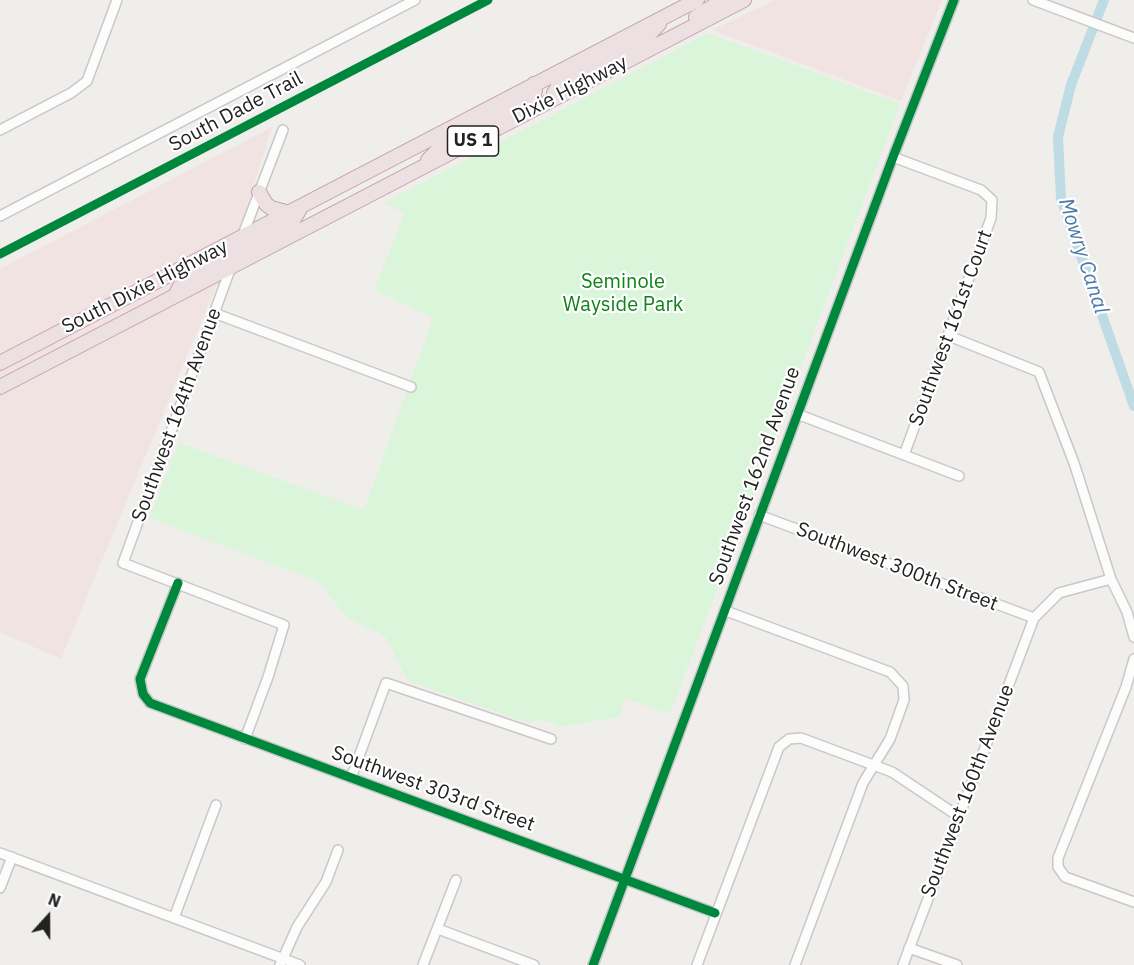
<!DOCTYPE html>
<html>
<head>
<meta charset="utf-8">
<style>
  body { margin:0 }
  #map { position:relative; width:1134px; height:965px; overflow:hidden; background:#f0eeeb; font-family:"IBM Plex Sans",sans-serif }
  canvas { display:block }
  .north { position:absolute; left:18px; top:887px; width:60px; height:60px; -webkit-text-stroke:4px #fff; paint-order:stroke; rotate:21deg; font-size:16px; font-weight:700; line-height:24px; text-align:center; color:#222 }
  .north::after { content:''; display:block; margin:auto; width:21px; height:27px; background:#222; clip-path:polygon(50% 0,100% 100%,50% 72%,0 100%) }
</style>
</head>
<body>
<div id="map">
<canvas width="1134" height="965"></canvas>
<div class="north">N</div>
</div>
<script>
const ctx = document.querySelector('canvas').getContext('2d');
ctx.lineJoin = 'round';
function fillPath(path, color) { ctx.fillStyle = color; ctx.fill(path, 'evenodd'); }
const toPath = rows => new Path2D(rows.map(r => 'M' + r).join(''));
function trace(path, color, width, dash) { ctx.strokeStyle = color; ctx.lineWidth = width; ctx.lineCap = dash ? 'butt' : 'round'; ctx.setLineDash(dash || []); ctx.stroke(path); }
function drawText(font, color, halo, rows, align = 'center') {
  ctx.font = font + ' "IBM Plex Sans",sans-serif'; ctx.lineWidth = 4.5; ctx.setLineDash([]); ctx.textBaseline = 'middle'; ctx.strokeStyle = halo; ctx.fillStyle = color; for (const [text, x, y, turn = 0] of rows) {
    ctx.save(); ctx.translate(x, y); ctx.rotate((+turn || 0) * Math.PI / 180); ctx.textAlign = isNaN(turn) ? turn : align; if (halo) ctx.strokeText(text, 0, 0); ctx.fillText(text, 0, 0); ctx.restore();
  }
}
fillPath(toPath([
  [775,0,942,0,901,101,712,30],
  [272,127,240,229,61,659,0,632,0,269]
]), '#f1e3e1');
fillPath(toPath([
  [708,33,900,104,670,714,625,698,619,717,558,727,556,724,541,720,529,723,408,681,385,636,347,618,318,581,149,518,179,443,364,510,433,318,374,290,405,213,384,203]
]), '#daf5da');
trace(toPath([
  [1104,0,1071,85,1058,137,1061,199,1134,406]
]), '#bfdbe3', 10);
const minor = toPath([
  [1033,0,1134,38],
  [0,130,71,93,87,81,117,0],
  [893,157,981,190,992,200,991,218,904,455],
  [0,216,415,0],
  [242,237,283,130],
  [231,267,123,563,284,625,268,677,245,739],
  [214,313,411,387],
  [949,336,1039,372,1074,463,1111,579,1127,612,1134,637],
  [797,414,959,476],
  [759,515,1034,618],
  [178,583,140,679,143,694,150,703,715,913],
  [726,611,890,672,903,686,904,700,890,739,863,783,795,965],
  [1134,659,1126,687,1058,858,1058,867,1065,877,1134,902],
  [351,778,386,683,551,739],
  [0,853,300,965],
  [0,888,12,857],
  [174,918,216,805],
  [438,929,534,965],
  [909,948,957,965],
  [280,965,297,927,326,882,338,850],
  [423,965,456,880],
  [593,965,893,157,954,0],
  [697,965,779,747,789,739,801,738,892,772,958,816],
  [903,965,1034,618,1059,593,1111,579]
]);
const highway = toPath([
  [696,17,723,0],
  [555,98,554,93,560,83,644,40,659,24],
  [428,160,442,146,532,97,535,91,534,84],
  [259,192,266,204,271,208,290,213],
  [231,267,240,251,291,224,301,207],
  [176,294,184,279,231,250],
  [0,363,697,0],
  [0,387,744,0]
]);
trace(minor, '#c9c8c7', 12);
trace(highway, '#c5a2ac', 16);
trace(minor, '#fdfcfc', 9);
trace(highway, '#ece0e2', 14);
trace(toPath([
  [0,254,488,0],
  [178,583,140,679,143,694,150,703,715,913],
  [593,965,893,157,954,0]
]), '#00873e', 9);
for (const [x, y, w] of [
  [473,141,51]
]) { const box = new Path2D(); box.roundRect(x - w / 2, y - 15, w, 30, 4.5); ctx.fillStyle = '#fff'; ctx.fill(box); trace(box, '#222', 1.5); }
drawText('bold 18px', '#222', null, [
  ["US 1",473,141]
]);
drawText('20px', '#222', '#fff', [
  ["Dixie Highway",570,90,-27],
  ["South Dade Trail",236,112,-28],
  ["South Dixie Highway",145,287,-27],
  ["Southwest 161st Court",951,328,-70],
  ["Southwest 164th Avenue",177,415,-70],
  ["Southwest 162nd Avenue",755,476,-70],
  ["Southwest 300th Street",897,567,21],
  ["Southwest 303rd Street",433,789,20],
  ["Southwest 160th Avenue",968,791,-69]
]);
drawText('20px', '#0c8416', '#fff', [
  ["Seminole",623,282],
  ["Wayside Park",623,305]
]);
drawText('italic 21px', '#4a7aab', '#fff', [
  ["Mowry Canal",1083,256,72]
]);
</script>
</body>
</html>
